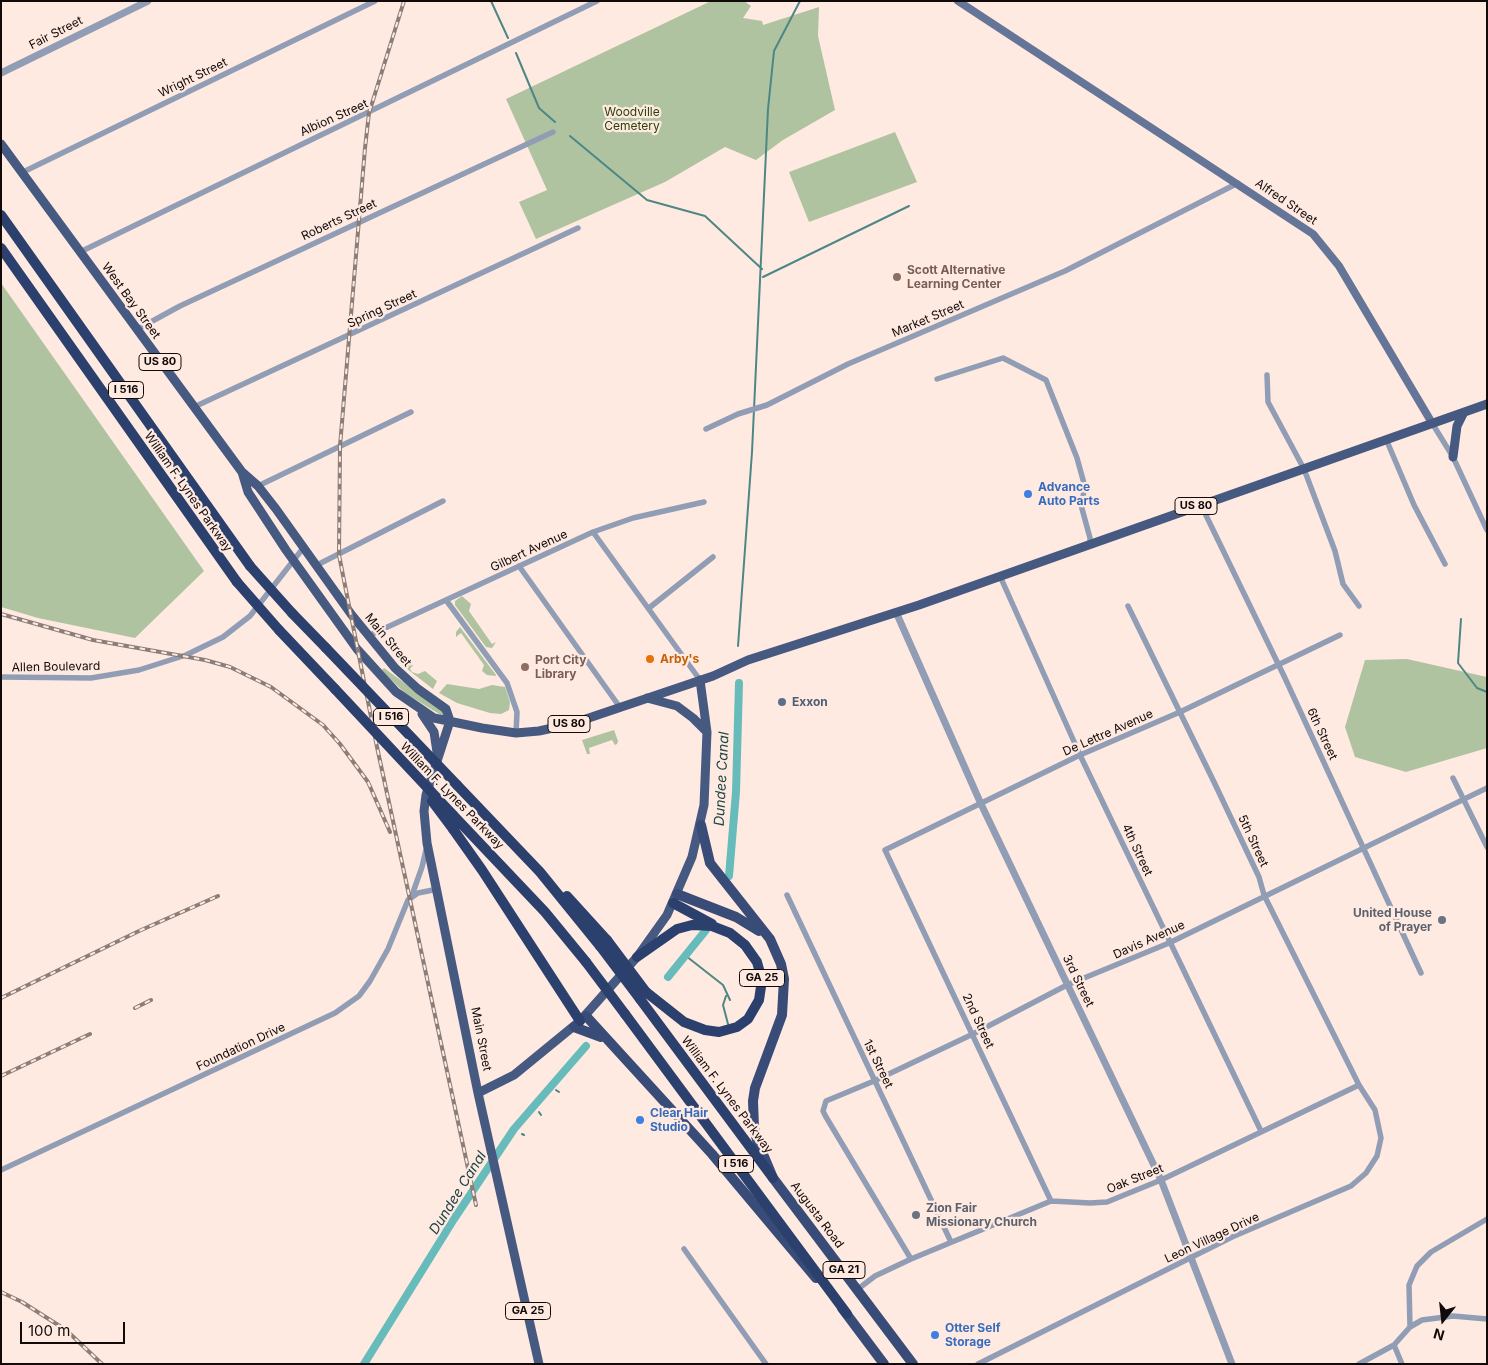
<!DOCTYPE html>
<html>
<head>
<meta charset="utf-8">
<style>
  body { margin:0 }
  #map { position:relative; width:1488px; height:1365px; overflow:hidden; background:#ffeae2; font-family:Inter,sans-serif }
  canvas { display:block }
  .frame { position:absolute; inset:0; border:2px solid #110a08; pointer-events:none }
  .north { position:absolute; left:1418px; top:1295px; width:50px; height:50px; -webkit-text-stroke:4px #ffeae2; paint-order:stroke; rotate:196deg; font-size:14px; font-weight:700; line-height:20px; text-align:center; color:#110a08 }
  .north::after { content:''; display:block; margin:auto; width:18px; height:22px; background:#110a08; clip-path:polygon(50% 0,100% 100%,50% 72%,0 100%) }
  .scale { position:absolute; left:20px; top:1322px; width:105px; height:22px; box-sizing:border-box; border:2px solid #110a08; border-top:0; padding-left:6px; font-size:15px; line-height:18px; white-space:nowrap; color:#110a08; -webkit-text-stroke:4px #ffeae2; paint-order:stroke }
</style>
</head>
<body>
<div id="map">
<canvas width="1488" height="1365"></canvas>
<div class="frame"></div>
<div class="north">N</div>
<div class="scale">100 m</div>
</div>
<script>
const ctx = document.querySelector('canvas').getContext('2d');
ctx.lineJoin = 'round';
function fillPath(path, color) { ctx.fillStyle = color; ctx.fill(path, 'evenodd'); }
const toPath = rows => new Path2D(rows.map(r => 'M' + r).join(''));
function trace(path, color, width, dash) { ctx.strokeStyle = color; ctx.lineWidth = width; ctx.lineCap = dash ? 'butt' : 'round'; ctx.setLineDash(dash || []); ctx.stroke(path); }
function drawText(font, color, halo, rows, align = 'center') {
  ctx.font = font + ' Inter,sans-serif'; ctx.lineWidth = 4.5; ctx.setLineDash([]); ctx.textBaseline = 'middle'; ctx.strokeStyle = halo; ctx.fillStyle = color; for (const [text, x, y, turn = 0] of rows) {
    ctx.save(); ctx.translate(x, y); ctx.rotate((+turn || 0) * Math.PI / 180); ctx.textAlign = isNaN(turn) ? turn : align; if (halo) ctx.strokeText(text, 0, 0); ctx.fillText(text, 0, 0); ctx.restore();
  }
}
fillPath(toPath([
  [711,1,744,1,751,6,743,18,762,21,763,25,819,7,818,36,835,110,783,140,756,160,725,147,665,182,536,239,519,202,547,190,506,99],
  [895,132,917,182,809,222,789,172],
  [1,283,204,571,135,638,38,618,1,607],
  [462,596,471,604,469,611,492,644,496,642,492,648,486,647,455,605,455,601],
  [460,627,496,675,496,676,487,675,482,671,484,665,461,633,456,637,456,632],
  [408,659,408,663,413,665,410,669,412,672,418,674,425,671,437,681,433,689,402,665],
  [1407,659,1487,677,1487,748,1406,772,1355,757,1345,727,1365,660],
  [384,668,443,711,444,717,405,693,388,677,382,670],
  [447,684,479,689,492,685,505,687,510,702,509,710,501,714,490,713,457,703,439,693],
  [614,730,618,741,617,744,615,745,612,740,589,748,590,754,587,754,582,740]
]), '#b0c3a0');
trace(toPath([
  [491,1,508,38],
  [516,53,539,108,555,122],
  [570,136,647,200,705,216,762,269],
  [763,277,909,206],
  [1461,619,1458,663,1477,688,1487,692],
  [738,646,752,452,768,109,774,51,800,1],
  [686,956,723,985,730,1000],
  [726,996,723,1005,728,1024],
  [556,1090,559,1092],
  [539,1112,541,1115],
  [522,1134,524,1135]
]), '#4d8785', 2);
trace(toPath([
  [729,876,736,792,739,683],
  [668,977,706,930],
  [364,1364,454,1219,514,1129,586,1046]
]), '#67bcbb', 8);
trace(toPath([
  [21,173,375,1],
  [80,252,597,1],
  [136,330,180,306,553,132],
  [1267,375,1268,402,1304,469,1335,551,1343,584,1359,606],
  [937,379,1003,358,1046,380,1077,458,1085,487,1081,505,1090,538,1090,544],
  [194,407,578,228],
  [1432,423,1453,457,1487,530],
  [706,429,738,414,767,405,848,364,1065,271,1238,183],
  [1386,439,1414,505,1445,564],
  [258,486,411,412],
  [1201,505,1284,676,1421,973],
  [593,532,700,680],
  [317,565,443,501],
  [519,566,619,706],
  [1000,576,1080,755,1261,1131],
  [446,600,507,683,517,712,516,733],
  [649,608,713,557],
  [368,636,593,532,633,518,704,502],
  [1,677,91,678,139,670,186,655,223,637,250,616,304,547],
  [1453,778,1487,847],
  [787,895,951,1242],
  [411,898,422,867,426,850],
  [1,1170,335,1013,359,996,370,981,388,949,408,900,418,893,438,889],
  [1051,1201,885,850,1080,755,1180,712,1340,635],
  [684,1249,766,1364],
  [911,1259,826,1117,823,1111,826,1101,874,1081,973,1034,1067,985,1169,943,1487,788],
  [858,1289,875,1276,911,1259,1051,1201,1090,1203,1107,1202,1161,1180,1359,1085],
  [1410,1327,1409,1285,1417,1266,1431,1252,1487,1219],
  [1394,1345,1402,1364],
  [978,1364,1232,1237,1351,1186,1366,1173,1377,1156,1381,1138,1375,1110,1359,1085,1264,895,1259,877,1214,782,1128,606],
  [1359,1364,1394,1345,1410,1327,1422,1320,1453,1316,1487,1319]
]), '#919db4', 5.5);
trace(toPath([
  [1,73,148,1],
  [896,612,981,804,1161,1180,1232,1364]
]), '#919db4', 7);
trace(toPath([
  [958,1,1313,234,1339,266,1432,423]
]), '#657597', 8);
trace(toPath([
  [1,144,242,472,258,486,276,509,351,614,395,668,418,689,446,709,450,721,426,795,424,811,427,843,478,1093,539,1364],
  [1453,457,1457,426,1464,412],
  [242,472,248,492,286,550,357,649,396,692,434,718,482,728,516,733,539,731,571,724,713,676,748,660,919,605,1487,404],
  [647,698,677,706,693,718,707,732],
  [422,714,434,732,437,752],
  [478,1093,514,1075,580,1021,637,957,667,915,692,857,704,805,707,732,700,680]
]), '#465981', 9);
trace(toPath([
  [701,825,710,863,770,939,781,964,784,979,782,1015,755,1088,753,1101,754,1128,757,1140,773,1178,913,1364],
  [677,894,736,917,759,931],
  [586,1016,712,1154,816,1278],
  [574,1027,601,1037],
  [842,1308,884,1364]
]), '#394c78', 10);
trace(toPath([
  [1,215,250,566],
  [1,248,237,582],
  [292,613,326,648],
  [279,630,335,689],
  [457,785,540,872,600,946],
  [453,815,545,912,586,962],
  [453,829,482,870,580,1021],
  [567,896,607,940],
  [673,903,712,924],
  [637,957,677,929,692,925,712,926,730,933,745,945,757,962,762,980,759,1000,748,1019,737,1027,719,1032,705,1030,684,1022,646,992],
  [640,999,773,1178],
  [625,1014,847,1314]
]), '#2c406e', 10);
const rail = toPath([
  [404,1,369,113,365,148,340,446,339,555,377,747,476,1205],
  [1,614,93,640,205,660,230,667,271,687,323,725,340,744,368,782,390,832],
  [1,998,139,931,218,896],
  [135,1008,151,1000],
  [1,1076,90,1034],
  [1,1292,22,1302,66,1330,102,1364]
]);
trace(rail, '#8b7d78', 4);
trace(rail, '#ffeae2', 2, [5.5]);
trace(toPath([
  [250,566,292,613],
  [237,582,279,630],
  [326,648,457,785],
  [335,689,453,815],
  [432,801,453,829],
  [607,940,646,992],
  [600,946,640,999],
  [586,962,625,1014]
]), '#2c406e', 10);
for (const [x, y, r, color] of [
  [897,277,5,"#8d6e63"],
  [1028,494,5,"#3f7fe0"],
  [650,659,5,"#e8710a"],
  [525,667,5,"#8d6e63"],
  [782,702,5,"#5c6f8a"],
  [1442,920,5,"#6b7280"],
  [640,1120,5,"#3f7fe0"],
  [916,1215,5,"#6b7280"],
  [935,1335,5,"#3f7fe0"]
]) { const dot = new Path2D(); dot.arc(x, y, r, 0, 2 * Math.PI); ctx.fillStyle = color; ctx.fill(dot); trace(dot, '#ffeae2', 2); }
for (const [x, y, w] of [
  [160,362,42],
  [126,390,35],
  [1196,506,42],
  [391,717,35],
  [569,724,42],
  [762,978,45],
  [736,1164,35],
  [844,1270,42],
  [528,1311,45]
]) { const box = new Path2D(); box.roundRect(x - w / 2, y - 8.5, w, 17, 4); ctx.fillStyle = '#ffeae2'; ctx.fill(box); trace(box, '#110a08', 1); }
drawText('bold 11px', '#110a08', null, [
  ["US 80",160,362],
  ["I 516",126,390],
  ["US 80",1196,506],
  ["I 516",391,717],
  ["US 80",569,724],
  ["GA 25",762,978],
  ["I 516",736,1164],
  ["GA 21",844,1270],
  ["GA 25",528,1311]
]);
drawText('12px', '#110a08', '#ffeae2', [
  ["Fair Street",56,33,-27],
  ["Wright Street",193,78,-26],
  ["Albion Street",334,118,-24],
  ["Alfred Street",1286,202,34],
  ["Roberts Street",339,220,-25],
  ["West Bay Street",131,301,54],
  ["Spring Street",382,309,-25],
  ["Market Street",928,319,-23],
  ["William F. Lynes Parkway",188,492,55],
  ["Gilbert Avenue",529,551,-25],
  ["Main Street",388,640,50],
  ["Allen Boulevard",56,667,-1],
  ["De Lettre Avenue",1108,733,-24],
  ["6th Street",1322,734,65],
  ["William F. Lynes Parkway",452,796,46],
  ["5th Street",1253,841,65],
  ["4th Street",1137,850,65],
  ["Davis Avenue",1149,940,-24],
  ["3rd Street",1078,981,64],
  ["2nd Street",978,1021,65],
  ["Main Street",481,1039,79],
  ["Foundation Drive",241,1047,-25],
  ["1st Street",878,1064,64],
  ["William F. Lynes Parkway",727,1095,53],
  ["Oak Street",1135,1179,-22],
  ["Augusta Road",817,1215,53],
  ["Leon Village Drive",1212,1238,-25]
]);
drawText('12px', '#294305', '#ffeae2', [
  ["Woodville",632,112],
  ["Cemetery",632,126]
]);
drawText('bold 12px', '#785e54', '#ffeae2', [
  ["Scott Alternative",907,270],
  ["Learning Center",907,284],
  ["Port City",535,660],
  ["Library",535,674]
], 'left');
drawText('bold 12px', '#366cbe', '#ffeae2', [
  ["Advance",1038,487],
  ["Auto Parts",1038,501],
  ["Clear Hair",650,1113],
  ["Studio",650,1127],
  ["Otter Self",945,1328],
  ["Storage",945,1342]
], 'left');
drawText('bold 12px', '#c56008', '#ffeae2', [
  ["Arby's",660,659]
], 'left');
drawText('bold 12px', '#4e5e75', '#ffeae2', [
  ["Exxon",792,702]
], 'left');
drawText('bold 12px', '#5b616d', '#ffeae2', [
  ["United House",1432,913],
  ["of Prayer",1432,927],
  ["Zion Fair",926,1208,"left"],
  ["Missionary Church",926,1222,"left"]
], 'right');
drawText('italic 14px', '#1d4544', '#ffeae2', [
  ["Dundee Canal",722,779,-87],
  ["Dundee Canal",458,1193,-58]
]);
</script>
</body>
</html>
